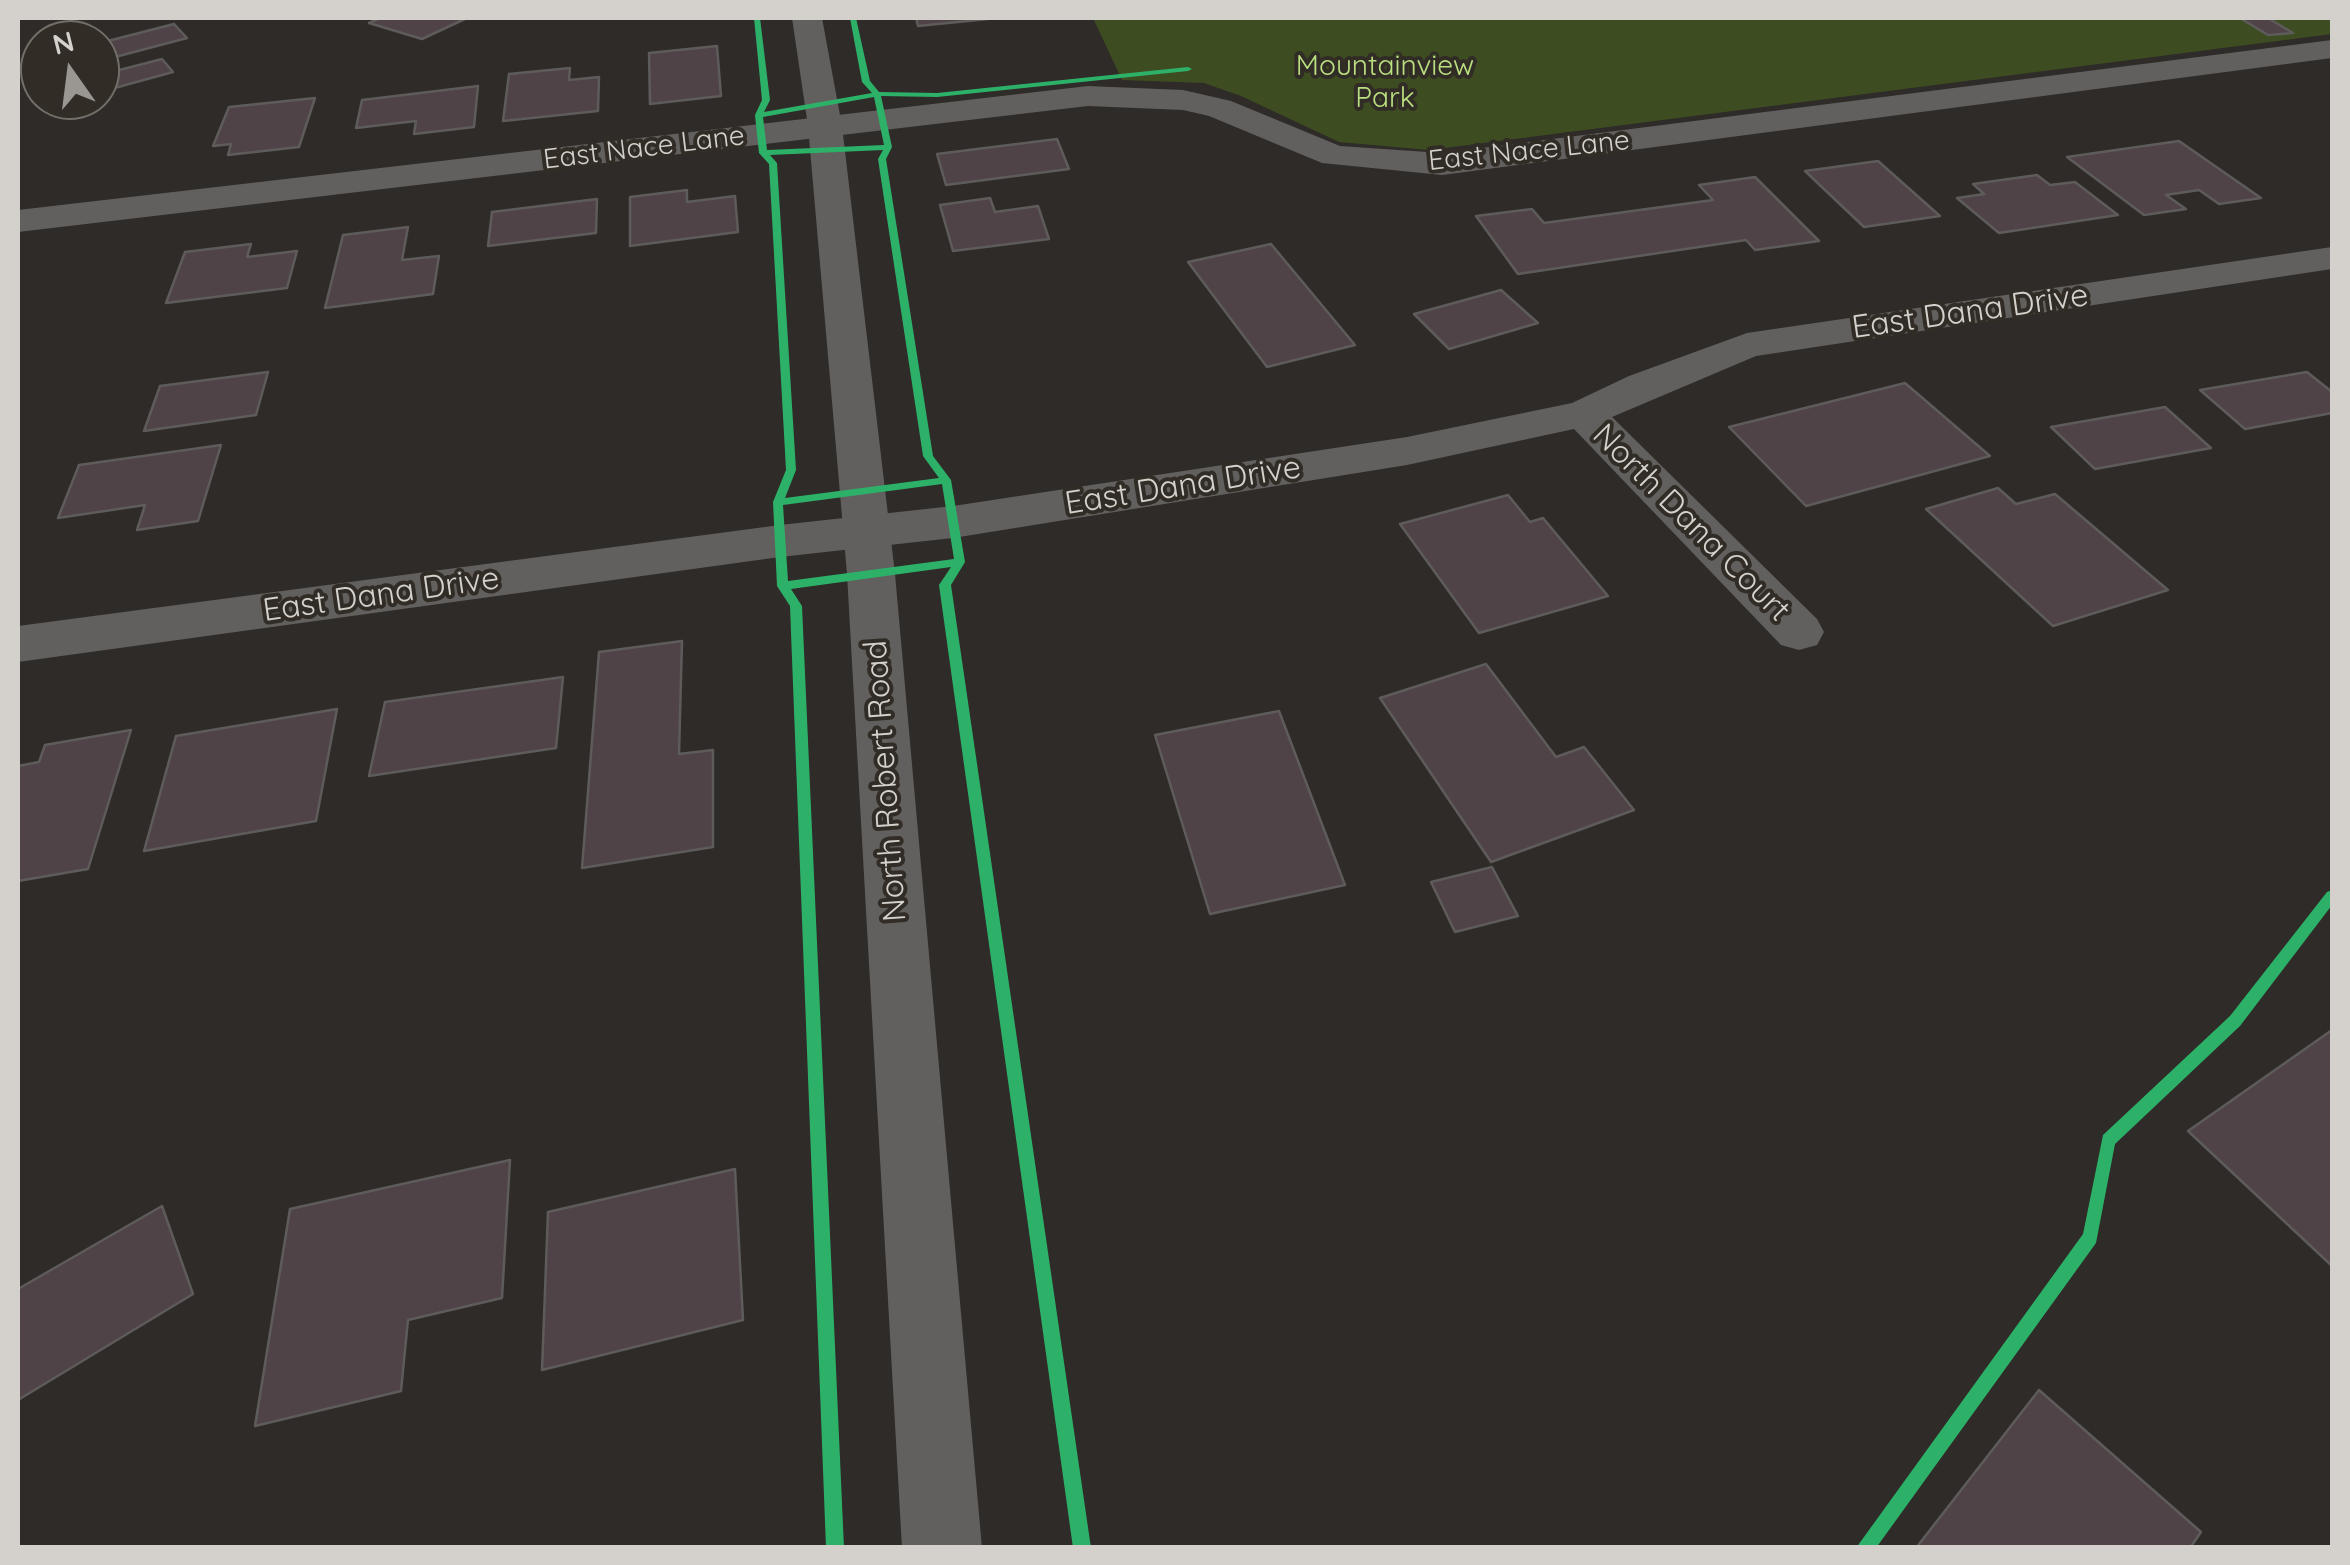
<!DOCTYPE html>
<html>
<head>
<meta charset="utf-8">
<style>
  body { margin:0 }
  #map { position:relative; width:2350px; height:1565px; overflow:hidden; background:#2e2b28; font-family:Quicksand,sans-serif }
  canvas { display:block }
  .frame { position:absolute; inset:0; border:20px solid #d4d1cc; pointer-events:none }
  .north { position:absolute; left:20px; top:20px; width:100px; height:100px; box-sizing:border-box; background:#312c25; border:2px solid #726e68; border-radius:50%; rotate:346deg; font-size:28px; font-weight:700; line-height:40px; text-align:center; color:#d4d1cc }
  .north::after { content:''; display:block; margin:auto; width:35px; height:45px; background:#9a9793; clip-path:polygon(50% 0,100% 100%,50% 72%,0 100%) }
</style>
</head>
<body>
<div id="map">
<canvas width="2350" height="1565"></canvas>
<div class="frame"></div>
<div class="north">N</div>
</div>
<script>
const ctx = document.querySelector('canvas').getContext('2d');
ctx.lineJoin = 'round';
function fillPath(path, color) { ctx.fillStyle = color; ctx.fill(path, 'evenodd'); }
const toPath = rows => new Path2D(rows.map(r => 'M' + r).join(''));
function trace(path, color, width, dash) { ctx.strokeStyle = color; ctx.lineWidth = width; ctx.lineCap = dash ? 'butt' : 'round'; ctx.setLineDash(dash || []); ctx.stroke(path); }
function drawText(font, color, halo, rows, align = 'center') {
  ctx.font = font + ' Quicksand,sans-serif'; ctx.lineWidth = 8; ctx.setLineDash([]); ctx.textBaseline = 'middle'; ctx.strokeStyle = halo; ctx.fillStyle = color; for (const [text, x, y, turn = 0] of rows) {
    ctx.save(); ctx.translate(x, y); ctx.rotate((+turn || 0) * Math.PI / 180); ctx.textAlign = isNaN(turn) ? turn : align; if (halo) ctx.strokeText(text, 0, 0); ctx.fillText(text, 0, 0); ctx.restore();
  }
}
fillPath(toPath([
  [1093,18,2332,18,2332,34,1429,150,1339,142,1241,96,1204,83,1122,80]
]), '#3d4d21');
const building = toPath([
  [380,18,467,18,422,39,369,23,380,18],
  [916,18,988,18,988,19,918,26,916,18],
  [2240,18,2268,18,2293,33,2268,35,2240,18],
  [174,24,187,38,100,61,100,43,174,24],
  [717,46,721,96,650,104,649,53,717,46],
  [162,59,173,72,100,92,100,75,162,59],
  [570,68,569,80,599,77,598,111,503,121,509,74,570,68],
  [478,86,474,127,414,134,416,121,356,128,362,100,478,86],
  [315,98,299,147,228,155,231,144,213,146,229,107,315,98],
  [1057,139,1069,169,946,185,937,154,1057,139],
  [2179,141,2261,198,2219,204,2199,190,2166,195,2186,209,2144,215,2067,157,2179,141],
  [1878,161,1940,216,1864,227,1805,171,1878,161],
  [2037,175,2050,185,2075,182,2118,215,1999,233,1957,198,1984,194,1973,184,2037,175],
  [1755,177,1819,241,1755,250,1746,240,1518,274,1476,216,1532,209,1544,223,1713,200,1699,185,1755,177],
  [687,190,687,202,735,196,738,232,630,246,630,197,687,190],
  [990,198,995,212,1038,206,1049,239,953,251,940,205,990,198],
  [597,199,596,233,488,246,492,212,597,199],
  [408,227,402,260,439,256,433,294,325,308,343,235,408,227],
  [251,244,247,257,297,251,287,288,166,303,185,252,251,244],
  [1271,244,1355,345,1267,367,1188,262,1271,244],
  [1501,290,1538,323,1449,349,1414,314,1501,290],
  [268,372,256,415,144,431,160,386,268,372],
  [2307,372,2332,392,2332,413,2245,429,2200,390,2307,372],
  [1905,383,1990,456,1806,506,1729,427,1905,383],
  [2165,407,2211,448,2095,469,2051,427,2165,407],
  [221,445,198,521,137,530,145,505,58,518,79,465,221,445],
  [1998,488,2016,504,2055,494,2168,590,2053,626,1926,509,1998,488],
  [1508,495,1530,522,1543,518,1608,596,1479,633,1400,524,1508,495],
  [682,641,679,754,713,750,713,847,582,868,599,652,682,641],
  [1486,664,1556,757,1584,747,1634,810,1491,862,1380,698,1486,664],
  [563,677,556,748,369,776,385,702,563,677],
  [337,709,316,821,144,851,176,736,337,709],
  [1279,711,1345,885,1210,914,1155,735,1279,711],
  [131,730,88,869,18,881,18,766,39,762,45,745,131,730],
  [1492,867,1518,916,1455,932,1431,882,1492,867],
  [2332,1030,2332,1266,2188,1131,2332,1030],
  [510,1160,502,1298,408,1320,401,1391,255,1426,290,1209,510,1160],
  [735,1169,743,1320,542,1370,548,1212,735,1169],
  [162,1206,193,1294,18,1400,18,1289,162,1206],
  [2039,1390,2201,1532,2190,1548,1916,1548,2039,1390]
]);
fillPath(building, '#504348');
trace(building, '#5e5b5b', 2.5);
fillPath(toPath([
  [2332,40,2332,58,1442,175,1322,163,1209,116,1183,110,1088,106,18,232,18,210,1088,86,1183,90,1231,101,1340,146,1442,153,2332,40],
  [2332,247,2332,269,1756,356,1612,417,1817,619,1824,632,1817,645,1799,650,1781,645,1574,429,1407,465,953,538,780,557,18,662,18,626,780,525,953,506,1407,437,1572,403,1629,376,1747,333,2332,247]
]), '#62605e');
fillPath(toPath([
  [792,18,822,18,842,126,895,574,982,1548,902,1548,847,574,808,126,792,18]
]), '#62605e');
fillPath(toPath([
  [754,18,760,18,770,100,764,112,872,93,862,82,850,18,856,18,870,81,879,92,937,93,1188,67,1192,69,1188,71,937,97,881,96,892,147,886,159,933,456,951,480,965,562,951,585,1091,1548,1073,1548,939,585,951,567,791,589,802,606,844,1548,826,1548,790,606,777,586,773,502,786,470,769,164,759,153,755,115,762,100,754,18],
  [874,97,884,145,767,150,763,117,874,97],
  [883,150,878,159,923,456,939,478,785,498,796,470,777,163,770,155,883,150],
  [942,484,954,559,788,581,783,505,942,484],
  [2332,890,2332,905,2240,1026,2115,1144,2096,1243,1876,1548,1856,1548,2083,1234,2103,1135,2230,1016,2327,892,2332,890]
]), '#2db169');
drawText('28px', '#badf80', '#312c25', [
  ["Mountainview",1385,67],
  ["Park",1385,99]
]);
drawText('28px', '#d4d1cc', '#312c25', [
  ["East Nace Lane",644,148,-7],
  ["East Nace Lane",1529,151,-6]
]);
drawText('32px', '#d4d1cc', '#312c25', [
  ["East Dana Drive",1970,312,-8],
  ["East Dana Drive",1183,486,-9],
  ["North Dana Court",1691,523,45],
  ["East Dana Drive",381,595,-8],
  ["North Robert Road",886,781,-94]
]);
</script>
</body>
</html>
